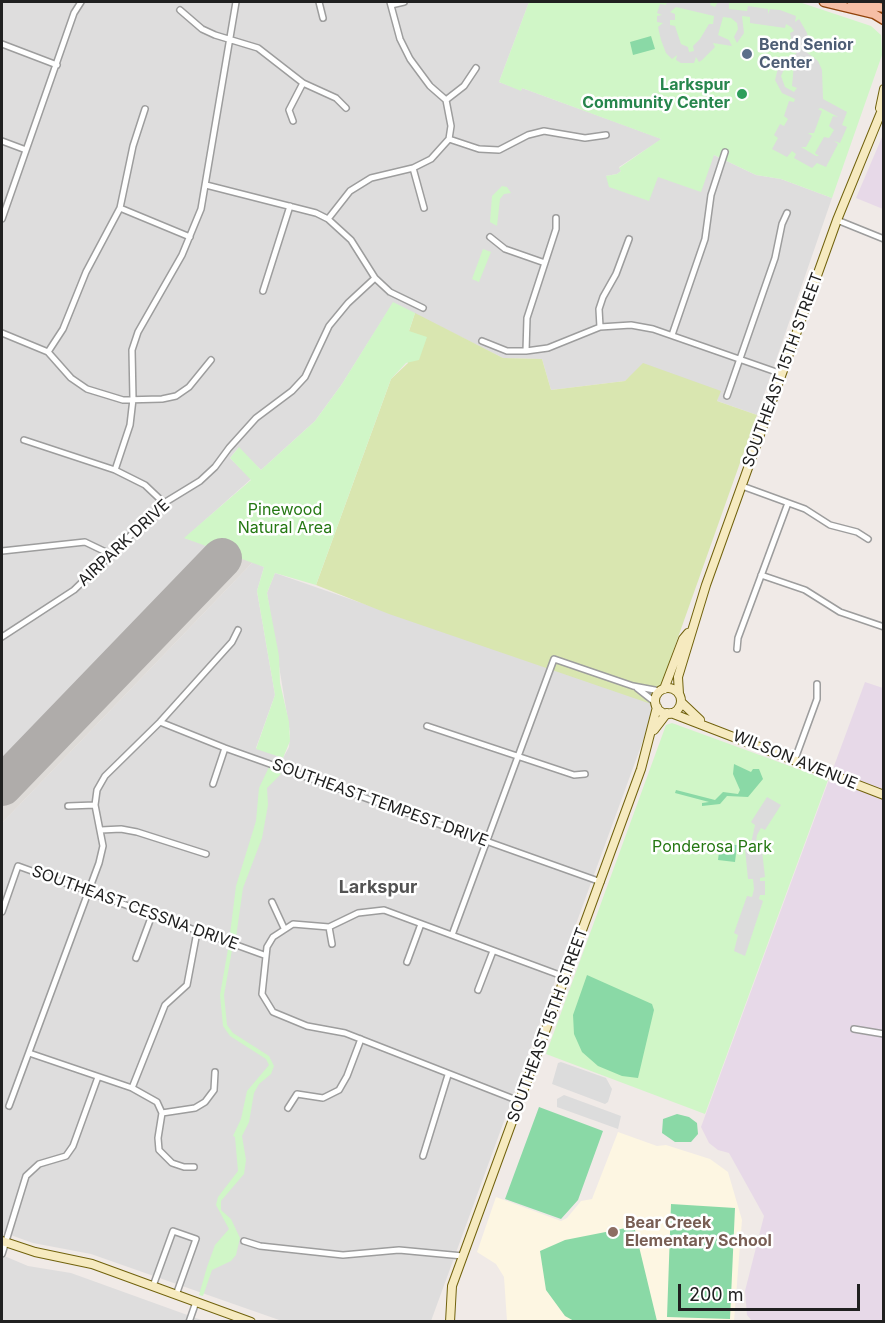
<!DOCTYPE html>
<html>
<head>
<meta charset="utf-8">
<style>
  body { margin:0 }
  #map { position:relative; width:885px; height:1323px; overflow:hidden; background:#f0eae7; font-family:Inter,sans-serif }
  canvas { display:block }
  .frame { position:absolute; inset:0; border:3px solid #202020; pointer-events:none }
  .scale { position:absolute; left:678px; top:1284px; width:182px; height:27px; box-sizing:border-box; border:3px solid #202020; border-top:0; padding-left:8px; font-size:18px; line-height:21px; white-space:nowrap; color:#202020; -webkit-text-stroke:4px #fff; paint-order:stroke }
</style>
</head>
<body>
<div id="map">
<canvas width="885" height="1323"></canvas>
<div class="frame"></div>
<div class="scale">200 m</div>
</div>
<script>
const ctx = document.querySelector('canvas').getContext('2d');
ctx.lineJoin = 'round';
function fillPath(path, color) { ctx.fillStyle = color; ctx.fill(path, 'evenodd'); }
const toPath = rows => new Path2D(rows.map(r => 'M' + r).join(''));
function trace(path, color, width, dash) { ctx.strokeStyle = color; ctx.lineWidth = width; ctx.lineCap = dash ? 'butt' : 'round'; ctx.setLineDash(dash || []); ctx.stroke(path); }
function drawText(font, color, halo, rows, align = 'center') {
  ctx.font = font + ' Inter,sans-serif'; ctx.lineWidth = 5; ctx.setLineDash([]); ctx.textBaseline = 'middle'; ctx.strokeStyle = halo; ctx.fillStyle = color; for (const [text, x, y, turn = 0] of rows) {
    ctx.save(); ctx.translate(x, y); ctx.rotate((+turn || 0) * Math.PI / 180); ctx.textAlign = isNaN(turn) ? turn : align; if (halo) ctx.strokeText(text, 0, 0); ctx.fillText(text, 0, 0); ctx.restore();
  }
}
fillPath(toPath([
  [2,2,529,2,499,82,521,90,522,88,662,139,619,167,621,171,617,174,606,176,658,177,714,155,756,175,781,179,832,198,757,415,717,401,720,391,638,370,625,381,551,390,542,359,503,358,393,303,342,384,315,421,261,470,238,448,230,458,251,479,185,538,214,548,2,765],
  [253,562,264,567,257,591,275,695,256,748,283,758,289,747,290,733,267,593,275,573,656,705,431,1321,282,1321,91,1254,33,1243,2,1232,2,823],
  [2,1255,28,1266,71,1273,204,1321,2,1321]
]), '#dedddd');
fillPath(toPath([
  [882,137,884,138,883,209,856,198],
  [865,682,883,688,883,1321,752,1321,747,1315,745,1291,764,1216,729,1153,718,1150,709,1143,701,1127]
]), '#e7d9e8');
fillPath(toPath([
  [618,1132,657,1146,666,1145,710,1159,728,1172,742,1220,734,1321,507,1321,504,1277,496,1264,477,1252,496,1197,561,1221,567,1218,581,1201,592,1199]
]), '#fdf6e2');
fillPath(toPath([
  [214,548,253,562,2,823,2,765]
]), '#dedbd8');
fillPath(toPath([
  [415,313,503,358,542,359,551,390,625,381,643,363,721,391,717,401,757,415,654,705,389,614,316,585,391,379,408,363,409,331]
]), '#d9e6b0');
fillPath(toPath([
  [529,2,799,2,871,26,881,35,882,55,832,198,781,179,756,175,714,155,701,192,658,177,649,201,609,187,606,176,617,174,621,171,619,168,661,139,522,88,521,91,499,82],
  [502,186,507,187,511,193,504,194,500,199,497,226,490,222,492,196],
  [483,249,491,252,479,282,472,279],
  [393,302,415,313,409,331,427,337,419,360,406,363,391,379,316,585,275,573,267,593,279,656,280,683,289,722,290,741,283,758,256,749,275,695,257,591,264,567,184,538,251,480,230,458,239,447,261,470,315,421,342,384],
  [672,723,828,780,705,1114,546,1054,666,725],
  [269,767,281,774,267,788,268,805,262,838,243,888,236,937,230,934,236,886,256,821,259,788],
  [228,949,232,950,224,995,227,1025,233,1033,269,1056,274,1066,271,1074,259,1084,254,1093,249,1122,242,1136,246,1160,244,1174,221,1201,221,1210,231,1219,240,1238,236,1255,231,1261,212,1270,203,1296,199,1295,207,1267,215,1245,229,1229,216,1205,218,1197,238,1171,235,1137,233,1136,241,1119,247,1091,269,1065,266,1059,230,1036,223,1026,220,995]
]), '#d0f6c7');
fillPath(toPath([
  [651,36,655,49,633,55,630,42],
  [734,764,751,772,753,769,759,769,763,779,748,797,727,796,720,804,702,806,702,803,709,802,675,793,676,790,715,800,723,792,738,794,740,790,733,774],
  [720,844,737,845,735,862,718,860],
  [587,975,652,1004,654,1010,638,1078,622,1076,598,1066,582,1052,574,1034,573,1015],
  [539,1107,603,1131,578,1200,561,1219,505,1199],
  [677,1114,689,1117,697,1123,698,1134,691,1142,675,1142,662,1133,663,1119],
  [671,1204,735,1208,730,1319,667,1317],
  [631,1227,635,1230,657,1321,574,1321,565,1316,546,1290,540,1251,565,1240]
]), '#8ad9a6');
fillPath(toPath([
  [667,2,711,2,710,5,715,7,718,2,729,2,729,9,747,11,748,6,768,9,768,14,770,9,780,10,796,16,795,22,799,19,807,33,810,50,805,51,818,61,822,70,823,99,847,112,842,125,847,127,840,143,834,141,838,144,826,167,817,163,812,168,794,158,796,154,792,151,787,157,772,149,778,138,774,135,780,124,784,126,788,119,784,116,789,101,794,102,795,99,782,93,775,80,779,64,797,53,793,51,790,33,794,31,791,27,786,24,785,28,750,23,750,17,742,16,744,33,737,43,734,37,738,29,737,23,731,18,723,17,718,35,729,40,732,46,713,43,715,47,702,60,699,62,696,57,694,63,681,63,676,60,677,55,672,59,666,53,661,40,658,27,663,23,657,22,657,16,662,15,657,13,660,4,666,5],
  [676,7,714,16,713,24,709,24,700,39,693,46,694,51,689,52,688,47,681,44,675,26,670,25,670,20,675,20,675,14,670,12],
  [794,61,798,63,794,64,792,86,797,88,794,92,785,87,781,76,785,67],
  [821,108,838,117,833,116,829,126,834,130,829,138,824,137,815,153,819,156,816,156,801,147,806,147,812,136,808,133,814,133,822,111,818,109],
  [767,797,781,805,765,830,761,828,757,835,756,842,761,842,765,877,760,878,760,881,765,881,765,895,760,895,759,899,763,901,745,956,734,951,738,935,734,933,747,896,752,897,754,889,753,879,748,879,745,849,750,848,755,825,751,822],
  [561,1062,606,1078,612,1089,608,1102,605,1104,552,1084,558,1063],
  [564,1095,621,1116,618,1129,557,1107,557,1099]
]), '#dcdcdc');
trace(toPath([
  [2,786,222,558]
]), '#afacaa', 40);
const street = toPath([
  [319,2,323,18],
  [391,5,404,2],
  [180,10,202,29,215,35,258,48,303,83,336,98,346,108],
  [2,44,57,65],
  [446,100,464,86,476,68],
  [293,121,289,110,303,83],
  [449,139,479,149,499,150,528,135,544,131,585,138,606,135],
  [2,141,26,150],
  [413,168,424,208],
  [206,185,316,213,328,219,351,240,375,278,390,292,423,308],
  [120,208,190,237],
  [2,219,74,13,81,2],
  [328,219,350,191,371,178,413,168,431,159,449,139,451,126,446,100,430,86,410,59,400,39,390,2],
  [837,220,884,239],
  [490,237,505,249,545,263],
  [263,291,290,206],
  [600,327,599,309,603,297,616,274,629,239],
  [2,333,48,352,71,378,87,389,123,400,162,399,176,396,189,387,211,360],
  [672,335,705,239,711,195,725,152],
  [482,341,507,351,526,351,548,348,600,327,631,325,653,329,782,374],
  [526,351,527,318,556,229,556,218],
  [48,352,63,329,86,272,120,208,133,146,145,109],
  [727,396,775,258,782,224,787,213],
  [24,440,115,470,145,485,164,503],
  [115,470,130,425,133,399,132,350,138,332,182,255,201,209,236,2],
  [742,486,805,509,830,525,857,532,868,539],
  [2,551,85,542,110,554],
  [761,575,805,590,840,612,884,627],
  [2,637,74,590,164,503,200,481,215,467,229,448,256,418,292,391,305,377,329,326,348,303,375,278],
  [737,649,738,638,788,503],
  [637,688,656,703],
  [160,722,225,748,601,882],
  [427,726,574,775,585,774],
  [795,759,817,699,817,684],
  [213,784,225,748],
  [68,806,95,805],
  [101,830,121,829,137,832,206,854],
  [272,902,284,928],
  [2,912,18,866,264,955],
  [329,927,332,944],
  [452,935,554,659,633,686,660,691],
  [136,958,152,915],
  [407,962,421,924],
  [478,990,493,951],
  [854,1029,884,1034],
  [29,1053,132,1088,157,1102,162,1113,158,1138,159,1150,172,1163,184,1167,194,1167],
  [132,1088,165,1005,187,985,197,932],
  [519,1101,345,1033,307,1026,273,1012,262,994,267,947,273,937,293,924,329,927,358,913,384,910,565,977],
  [9,1106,99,863,103,846,95,805,97,790,105,776,160,722,232,642,238,630],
  [288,1108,297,1094,323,1098,339,1090,347,1076,361,1039],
  [162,1113,195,1108,205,1102,214,1090,215,1072],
  [423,1156,448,1075],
  [244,1241,260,1246,343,1255,399,1250,463,1256],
  [2,1254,26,1176,39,1164,66,1156,73,1146,98,1077],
  [153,1286,173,1231,196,1239,176,1295],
  [189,1322,196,1302]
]);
const secondary = toPath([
  [880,108,884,89],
  '655 701a13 13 0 1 1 26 0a13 13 0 1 1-26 0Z',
  [664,689,683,639,688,633],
  [679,694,678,677,706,585,837,220,884,105],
  [681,702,700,720],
  [671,713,884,795],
  [654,730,667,713],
  [2,1241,35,1252,92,1264,251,1322],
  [450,1322,452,1286,641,769,657,707]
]);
const primary = toPath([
  [824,2,874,14,884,20],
  [852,2,884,8]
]);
trace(street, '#9d9d9d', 8);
trace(secondary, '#71620c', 10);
trace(primary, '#91420a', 11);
trace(street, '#fff', 5);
trace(secondary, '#f6eabf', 8);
trace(primary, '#f6bea5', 8);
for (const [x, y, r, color] of [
  [747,54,6,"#5c6f8a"],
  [742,94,6,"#2e9e5b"],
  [613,1232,6,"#8d6e63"]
]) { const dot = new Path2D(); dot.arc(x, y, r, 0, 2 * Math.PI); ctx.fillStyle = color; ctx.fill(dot); trace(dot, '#fff', 2); }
drawText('bold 16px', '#4e5e75', '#fff', [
  ["Bend Senior",759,45],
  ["Center",759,63]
], 'left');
drawText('bold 16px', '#27864d', '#fff', [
  ["Larkspur",730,85],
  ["Community Center",730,103]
], 'right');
drawText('16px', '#202020', '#fff', [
  ["SOUTHEAST 15TH STREET",783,370,-70],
  ["AIRPARK DRIVE",124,543,-43],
  ["WILSON AVENUE",795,760,22],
  ["SOUTHEAST TEMPEST DRIVE",380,803,20],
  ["SOUTHEAST CESSNA DRIVE",135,908,20],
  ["SOUTHEAST 15TH STREET",548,1025,-70]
]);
drawText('16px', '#257813', '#fff', [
  ["Pinewood",285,510],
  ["Natural Area",285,528],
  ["Ponderosa Park",712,847]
]);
drawText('bold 16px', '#785e54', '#fff', [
  ["Bear Creek",625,1223],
  ["Elementary School",625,1241]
], 'left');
drawText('bold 18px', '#535353', '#fff', [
  ["Larkspur",378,888]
]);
</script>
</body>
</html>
